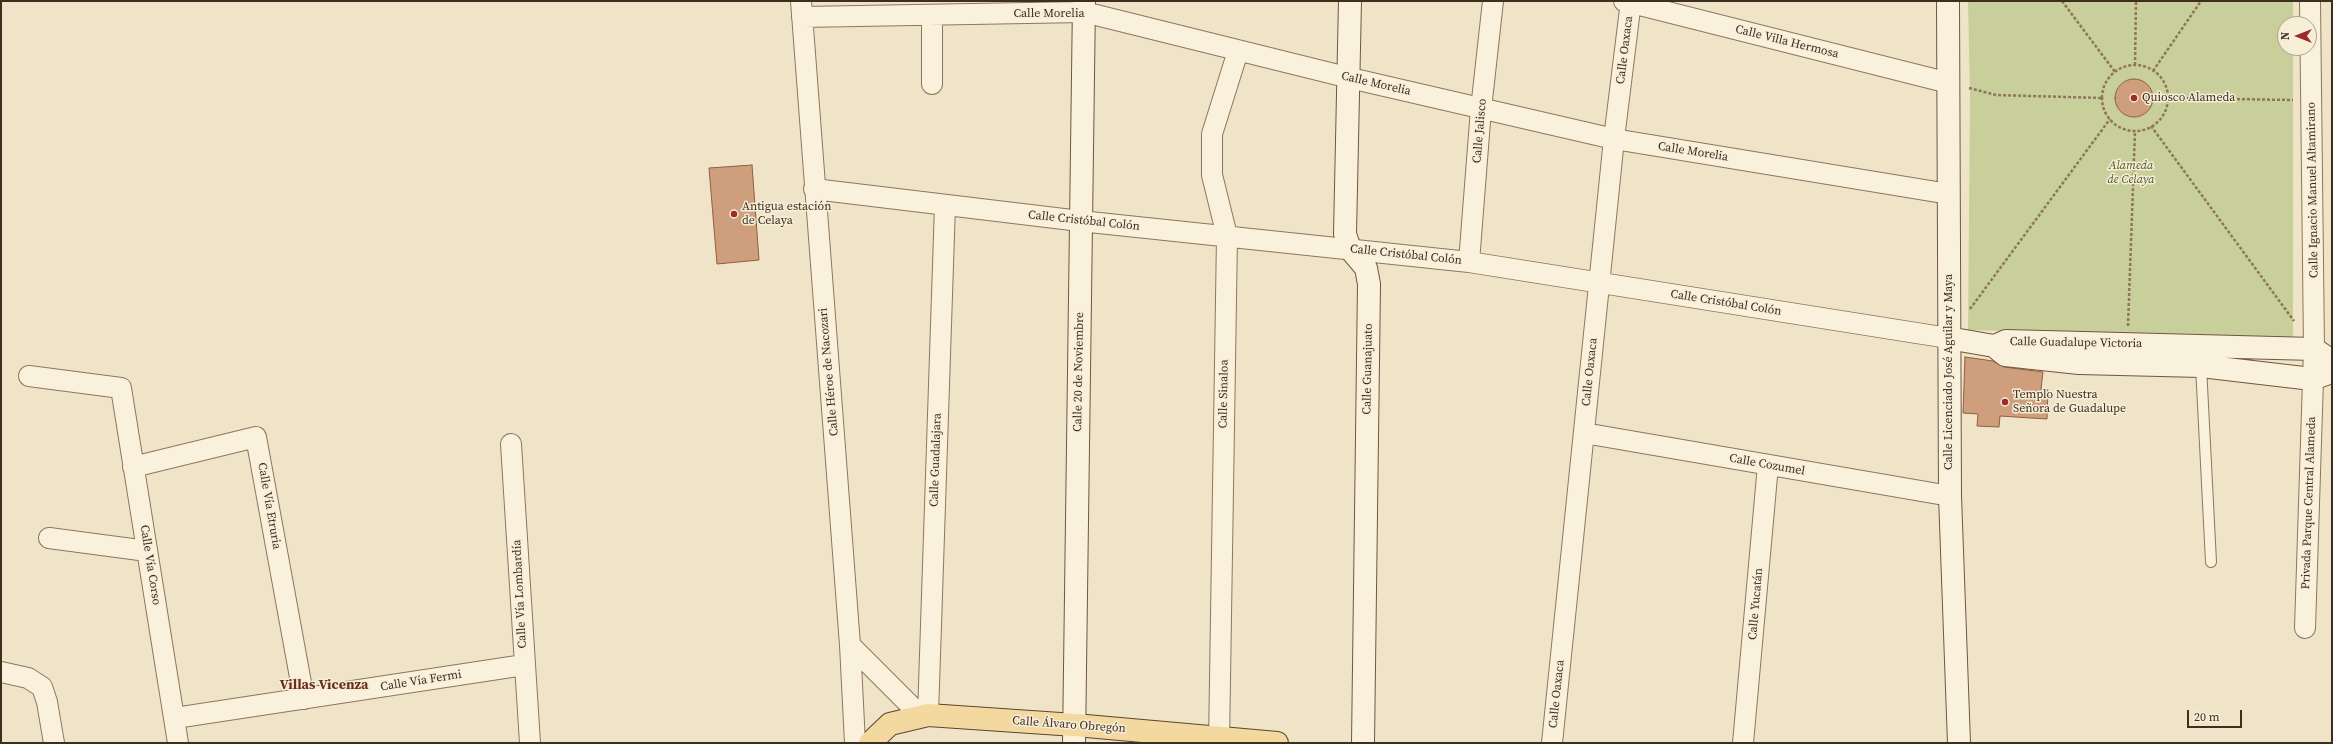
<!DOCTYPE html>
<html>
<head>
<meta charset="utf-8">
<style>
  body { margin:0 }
  #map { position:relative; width:2333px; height:744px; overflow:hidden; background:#f0e4c8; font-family:"Source Serif 4",serif }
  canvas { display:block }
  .frame { position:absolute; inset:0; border:2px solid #3d2e20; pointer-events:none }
  .north { position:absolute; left:2277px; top:16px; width:40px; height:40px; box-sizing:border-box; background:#f7eed8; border:1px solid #ada18e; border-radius:50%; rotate:270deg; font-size:11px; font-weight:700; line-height:16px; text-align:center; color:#3d2e20 }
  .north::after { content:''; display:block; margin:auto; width:14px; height:18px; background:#9e2a2b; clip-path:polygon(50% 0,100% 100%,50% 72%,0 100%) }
  .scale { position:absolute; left:2187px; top:710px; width:55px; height:18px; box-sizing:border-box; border:2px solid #3d2e20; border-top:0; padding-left:5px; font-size:12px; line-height:14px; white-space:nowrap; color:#3d2e20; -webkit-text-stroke:3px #f7eed8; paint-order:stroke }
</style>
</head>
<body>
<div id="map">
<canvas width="2333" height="744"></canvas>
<div class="frame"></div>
<div class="north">N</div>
<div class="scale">20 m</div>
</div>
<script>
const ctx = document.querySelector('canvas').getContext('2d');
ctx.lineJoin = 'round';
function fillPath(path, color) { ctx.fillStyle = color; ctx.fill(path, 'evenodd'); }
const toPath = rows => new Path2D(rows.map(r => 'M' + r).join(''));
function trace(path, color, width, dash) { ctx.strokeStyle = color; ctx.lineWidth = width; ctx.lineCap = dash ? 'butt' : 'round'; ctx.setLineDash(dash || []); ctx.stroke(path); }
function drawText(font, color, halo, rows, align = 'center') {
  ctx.font = font + ' "Source Serif 4",serif'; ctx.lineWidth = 3; ctx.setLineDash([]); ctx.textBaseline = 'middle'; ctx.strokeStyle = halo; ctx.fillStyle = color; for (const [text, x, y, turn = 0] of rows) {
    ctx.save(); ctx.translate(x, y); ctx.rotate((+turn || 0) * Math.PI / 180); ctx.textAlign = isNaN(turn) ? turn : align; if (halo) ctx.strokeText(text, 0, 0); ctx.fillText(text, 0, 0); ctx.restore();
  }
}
fillPath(toPath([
  [1968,1,2293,1,2293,24,2285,24,2285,48,2293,48,2293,338,1968,330,1970,95]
]), '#c9cf9b');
const building = toPath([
  '2115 98a19 19 0 1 1 38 0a19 19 0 1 1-38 0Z',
  [752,165,759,260,717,264,709,168,752,165],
  [1965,357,1993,361,2004,367,2043,372,2041,389,2048,390,2047,419,2000,416,1999,427,1977,426,1978,414,1963,413,1965,357]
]);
fillPath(building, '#cf9f7d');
trace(building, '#8d5f41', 1);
const lane = toPath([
  [2201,366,2211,562]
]);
const street = toPath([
  [801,1,850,645,855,743],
  [1624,1,1949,83],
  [932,15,932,84],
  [802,17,1084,12,1350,78,1614,139,1949,194],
  [814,189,1080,221,1469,262,1948,338],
  [1469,262,1481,109,1493,1],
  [29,376,121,388,178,743],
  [1584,433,1950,496],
  [511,444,530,743],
  [133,467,256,437,304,699],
  [49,538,147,551],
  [2305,628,2314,349,2310,1],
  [850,645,921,716],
  [1,672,28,678,42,687,47,702,54,743],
  [928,715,945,205],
  [175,718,524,665],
  [1219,743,1227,236,1212,175,1212,134,1238,51],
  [1552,743,1614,139,1631,1],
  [1743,743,1768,465]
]);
const secondary = toPath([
  [1350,1,1345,234,1350,249,1366,268,1369,284,1363,743],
  [1948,1,1950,496,1959,743],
  [1948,338,1994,346,2005,355,2079,363,2201,366,2312,379,2332,372],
  [1995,346,2006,341,2314,349,2332,361],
  [1074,743,1084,1]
]);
const primary = toPath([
  [870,743,890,724,928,715,1075,725,1277,743]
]);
trace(lane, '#8d765c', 12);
trace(street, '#8d765c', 22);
trace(secondary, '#6f573f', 24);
trace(primary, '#5b4430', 24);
trace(toPath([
  [2062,1,2115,72],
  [2135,65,2136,1],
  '2102 98a33 33 0 1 1 66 0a33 33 0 1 1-66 0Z',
  [2153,71,2201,1],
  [1969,88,1996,95,2102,98],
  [2167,98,2293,100],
  [2151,126,2294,321],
  [1970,309,2110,119],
  [2128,326,2135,131]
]), '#8d765c', 2.5, [3, 2]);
trace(lane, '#faf1dc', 10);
trace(street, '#faf1dc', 20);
trace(secondary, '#faf1dc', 22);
trace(primary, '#f3d9a0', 22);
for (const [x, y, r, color] of [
  [2134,98,4,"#9e2a2b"],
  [734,214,4,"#9e2a2b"],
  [2005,402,4,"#9e2a2b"]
]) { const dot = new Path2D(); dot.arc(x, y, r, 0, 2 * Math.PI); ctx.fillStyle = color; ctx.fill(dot); trace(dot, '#f7eed8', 1.5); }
drawText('12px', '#3d2e20', '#f7eed8', [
  ["Calle Morelia",1049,14],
  ["Calle Villa Hermosa",1787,42,14],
  ["Calle Oaxaca",1625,50,-83],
  ["Calle Morelia",1376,84,13],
  ["Calle Jalisco",1480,131,-85],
  ["Calle Morelia",1693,152,9],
  ["Calle Ignacio Manuel Altamirano",2313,190,-91],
  ["Calle Cristóbal Colón",1084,221,6],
  ["Calle Cristóbal Colón",1406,255,6],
  ["Calle Cristóbal Colón",1726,303,9],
  ["Calle Guadalupe Victoria",2076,343,1],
  ["Calle Guanajuato",1368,369,-89],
  ["Calle Héroe de Nacozari",829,372,-95],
  ["Calle 20 de Noviembre",1079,372,-89],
  ["Calle Oaxaca",1590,372,-84],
  ["Calle Licenciado José Aguilar y Maya",1949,372,-90],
  ["Calle Sinaloa",1224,394,-89],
  ["Calle Guadalajara",936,460,-88],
  ["Calle Cozumel",1767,465,10],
  ["Privada Parque Central Alameda",2309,503,-88],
  ["Calle Vía Etruria",269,506,80],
  ["Calle Vía Corso",150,565,81],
  ["Calle Vía Lombardía",520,594,-93],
  ["Calle Yucatán",1756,604,-85],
  ["Calle Vía Fermi",421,681,-9],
  ["Calle Oaxaca",1557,694,-84],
  ["Calle Álvaro Obregón",1069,725,4]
]);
drawText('12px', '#3d2e20', '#f7eed8', [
  ["Quiosco Alameda",2142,98],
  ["Antigua estación",742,207],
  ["de Celaya",742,221],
  ["Templo Nuestra",2013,395],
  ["Señora de Guadalupe",2013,409]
], 'left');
drawText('italic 12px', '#4d5a26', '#f7eed8', [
  ["Alameda",2131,166],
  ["de Celaya",2131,180]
]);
drawText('bold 14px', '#6b2e1e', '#f7eed8', [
  ["Villas Vicenza",324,685]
]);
</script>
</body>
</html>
